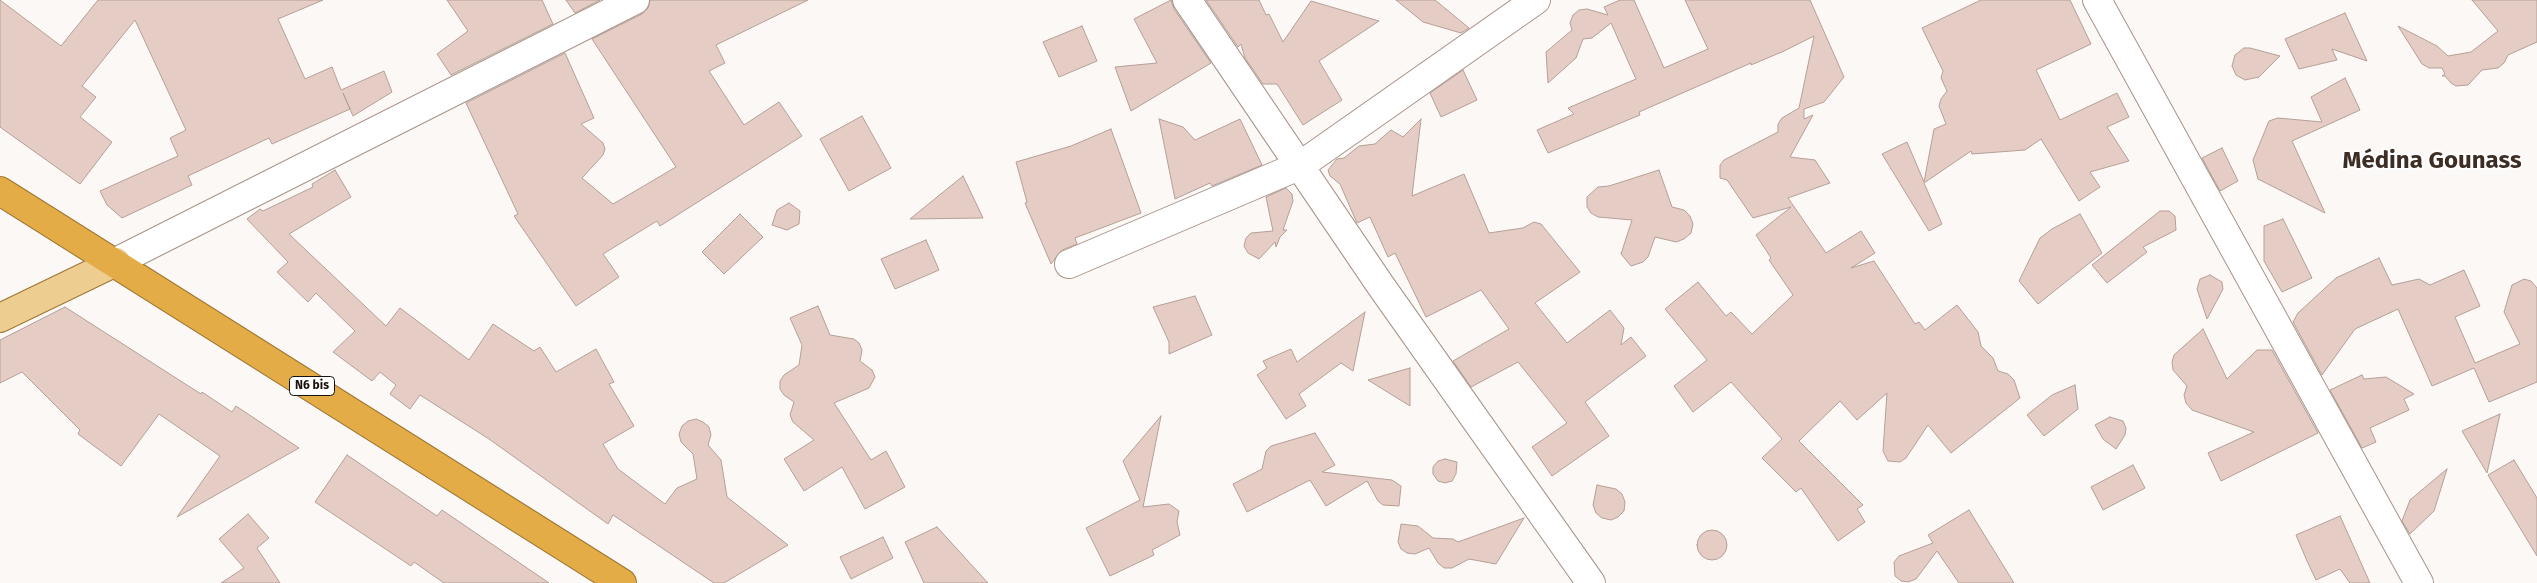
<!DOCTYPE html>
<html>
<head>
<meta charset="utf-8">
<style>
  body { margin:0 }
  canvas { display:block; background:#fcf8f6 }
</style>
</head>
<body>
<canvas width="2537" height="583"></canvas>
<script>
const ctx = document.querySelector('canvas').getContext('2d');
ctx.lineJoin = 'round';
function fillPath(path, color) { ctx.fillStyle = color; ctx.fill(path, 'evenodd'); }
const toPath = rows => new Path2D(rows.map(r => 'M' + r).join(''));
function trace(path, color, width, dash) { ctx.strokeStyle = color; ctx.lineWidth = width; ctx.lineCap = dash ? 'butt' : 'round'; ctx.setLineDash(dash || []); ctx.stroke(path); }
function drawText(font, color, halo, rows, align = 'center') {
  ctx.font = font + ' "Fira Sans",sans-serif'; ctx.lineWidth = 4; ctx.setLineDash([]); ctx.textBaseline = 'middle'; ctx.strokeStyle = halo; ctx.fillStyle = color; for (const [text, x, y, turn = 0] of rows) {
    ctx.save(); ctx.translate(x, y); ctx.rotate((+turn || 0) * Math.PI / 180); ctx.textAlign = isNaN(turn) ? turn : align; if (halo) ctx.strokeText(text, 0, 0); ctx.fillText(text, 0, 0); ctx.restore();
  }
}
const building = toPath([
  [0,0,61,46,98,0,323,0,278,19,305,79,332,67,341,90,384,71,392,92,353,116,343,93,350,109,272,144,269,138,188,176,192,185,122,218,107,205,100,191,178,156,170,138,186,130,135,20,82,86,96,97,80,117,112,142,80,184,0,127,0,0],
  [447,0,542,0,553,24,451,75,437,54,468,31,447,0],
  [566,0,600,0,575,13,566,0],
  [650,0,808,0,716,45,725,63,709,71,744,125,779,102,802,136,660,226,657,221,603,254,619,277,576,306,514,216,518,214,466,103,565,53,594,118,581,124,603,143,605,149,603,155,582,178,613,204,676,167,592,39,642,14,648,8,650,0],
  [1171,0,1174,9,1211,63,1131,111,1115,67,1157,63,1134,19,1171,0],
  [1206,0,1259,0,1266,15,1269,14,1283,42,1311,1,1379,21,1319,61,1342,100,1303,125,1277,84,1263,84,1245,58,1241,44,1238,47,1206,0],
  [1396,0,1435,0,1469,28,1461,33,1423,22,1396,0],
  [1620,0,1634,0,1664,68,1708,49,1685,0,1810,0,1844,77,1824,102,1804,109,1804,119,1813,115,1790,157,1815,160,1830,183,1788,198,1826,253,1861,231,1875,253,1851,268,1874,261,1915,324,1919,322,1925,330,1957,305,1978,332,1981,346,1993,358,1998,371,2008,374,2014,380,2020,398,1951,453,1928,425,1906,458,1900,462,1888,461,1883,451,1887,393,1857,420,1840,401,1799,441,1863,505,1857,509,1865,522,1838,541,1801,488,1796,492,1762,458,1782,439,1731,382,1693,412,1674,386,1707,360,1665,309,1698,282,1726,316,1731,312,1752,334,1793,295,1769,260,1771,258,1756,235,1791,207,1753,218,1727,180,1720,178,1720,165,1724,160,1778,132,1778,124,1782,118,1799,108,1814,36,1784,51,1751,65,1751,63,1639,112,1640,115,1548,153,1537,130,1574,114,1568,108,1636,79,1611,23,1592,38,1583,39,1576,58,1548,83,1546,52,1572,30,1570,23,1573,15,1579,10,1587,9,1608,15,1604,7,1620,0],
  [1981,0,2070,0,2091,44,2036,70,2060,120,2117,93,2129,117,2107,127,2129,161,2090,172,2100,187,2079,201,2041,139,2025,150,1972,154,1971,151,1924,183,1942,224,1929,231,1882,154,1907,142,1924,182,1934,129,1946,124,1939,106,1941,99,1947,91,1941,78,1943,71,1922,28,1981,0],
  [2472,0,2537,0,2537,42,2508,55,2504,63,2498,68,2482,70,2468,85,2456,86,2451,83,2445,76,2442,76,2445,74,2442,68,2429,68,2422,64,2398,26,2437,46,2448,56,2471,52,2498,31,2472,0],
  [2345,13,2367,61,2332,49,2337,60,2299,69,2285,39,2345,13],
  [1082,26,1097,61,1059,77,1043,42,1082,26],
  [2244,48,2250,48,2280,56,2259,77,2245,80,2236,75,2232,66,2235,55,2244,48],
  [1463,70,1477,100,1441,117,1430,93,1463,70],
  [2345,78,2360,110,2292,141,2325,213,2258,179,2253,160,2269,121,2278,118,2322,122,2311,97,2345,78],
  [862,116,891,168,849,191,820,139,862,116],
  [1159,119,1183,127,1195,140,1240,119,1262,165,1212,186,1210,183,1175,199,1159,119],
  [1421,119,1412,196,1464,174,1489,233,1523,228,1534,222,1541,224,1580,272,1535,303,1567,343,1610,310,1624,328,1621,345,1631,337,1646,356,1585,402,1609,436,1552,476,1532,447,1567,423,1518,362,1471,387,1453,361,1509,329,1481,290,1426,317,1395,253,1388,257,1370,217,1357,223,1340,184,1330,176,1328,170,1337,159,1344,158,1359,146,1375,144,1391,130,1403,137,1421,119],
  [1111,129,1141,213,1075,238,1077,244,1062,250,1051,264,1025,203,1027,202,1016,162,1071,146,1111,129],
  [2222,148,2238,181,2220,191,2202,158,2222,148],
  [335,170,351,197,289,234,386,326,400,308,469,360,493,324,534,351,540,347,556,372,596,349,614,382,609,384,634,426,603,444,618,469,665,504,677,488,697,479,693,454,681,442,679,434,682,426,688,421,696,419,703,422,709,427,711,435,708,445,721,460,727,497,788,545,724,583,714,583,613,515,608,524,489,439,420,395,410,409,390,394,396,385,380,372,372,381,333,352,355,331,316,293,308,302,277,272,288,262,247,219,260,209,263,211,313,187,312,184,335,170],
  [1659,170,1672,207,1684,210,1690,216,1693,224,1691,233,1684,239,1676,242,1655,237,1648,257,1643,262,1631,266,1621,254,1632,220,1598,217,1591,213,1587,207,1587,197,1598,187,1609,186,1659,170],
  [963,176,983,218,910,219,963,176],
  [1286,188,1292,194,1293,201,1283,230,1287,230,1280,237,1276,247,1275,242,1259,259,1248,253,1244,246,1246,238,1251,233,1273,231,1266,197,1286,188],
  [789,203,800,211,799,224,787,230,772,225,777,210,789,203],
  [2160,211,2169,211,2175,216,2176,230,2143,247,2147,252,2107,283,2092,265,2160,211],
  [740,214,763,237,724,274,702,252,740,214],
  [2080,214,2102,253,2038,304,2019,281,2040,238,2052,229,2080,214],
  [2283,219,2312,278,2282,292,2264,261,2264,226,2283,219],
  [926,240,939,270,895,289,881,259,926,240],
  [2379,258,2392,285,2419,279,2430,285,2464,270,2480,306,2455,317,2475,363,2520,344,2504,312,2512,285,2524,279,2531,281,2537,288,2537,382,2489,402,2474,368,2432,386,2398,309,2355,329,2322,375,2293,322,2298,313,2336,278,2379,258],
  [2210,275,2222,282,2223,289,2207,319,2197,289,2200,279,2210,275],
  [1195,296,1212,335,1169,354,1169,342,1153,307,1195,296],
  [818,306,830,335,854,339,859,343,862,350,860,361,872,370,875,377,869,388,834,403,871,460,886,451,905,487,865,509,842,467,804,491,784,459,814,440,793,422,790,415,794,402,784,395,780,389,780,381,784,375,799,365,802,345,790,318,818,306],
  [65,307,201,394,202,392,232,412,236,406,299,448,177,517,220,456,159,414,121,466,78,434,80,430,22,372,0,383,0,340,65,307],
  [1365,312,1353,371,1341,363,1299,394,1306,406,1286,419,1257,375,1267,368,1263,361,1291,349,1297,362,1365,312],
  [2203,329,2227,379,2257,350,2272,350,2318,433,2221,481,2208,453,2254,432,2192,410,2186,403,2184,395,2187,386,2173,370,2172,362,2174,355,2203,329],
  [1410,368,1410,406,1368,380,1410,368],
  [2362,375,2364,379,2386,377,2414,394,2404,399,2409,410,2370,428,2376,442,2362,448,2330,390,2362,375],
  [2075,385,2078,409,2044,436,2027,415,2052,395,2075,385],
  [2500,414,2487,473,2462,431,2500,414],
  [1161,416,1143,507,1169,504,1179,511,1177,522,1180,535,1152,550,1154,555,1110,576,1086,528,1140,500,1123,461,1161,416],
  [2110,417,2123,421,2126,428,2125,435,2116,449,2103,439,2095,425,2110,417],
  [1315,433,1335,465,1322,472,1392,480,1401,486,1399,506,1383,505,1378,501,1367,481,1326,506,1310,480,1247,512,1233,484,1262,469,1266,451,1271,446,1315,433],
  [347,455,437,516,442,510,549,583,444,583,414,562,411,566,315,502,347,455],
  [1445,459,1457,462,1456,474,1452,481,1445,483,1438,481,1433,474,1433,467,1438,461,1445,459],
  [2514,460,2537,498,2537,556,2488,475,2514,460],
  [2133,465,2145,488,2103,510,2091,487,2133,465],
  [2447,469,2434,511,2410,534,2402,521,2410,500,2447,469],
  [1597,485,1616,489,1622,494,1625,502,1624,511,1618,517,1611,520,1602,518,1596,513,1593,505,1597,485],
  [1969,510,2014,583,1959,583,1937,551,1916,579,1908,582,1901,581,1895,576,1894,562,1899,556,1933,543,1928,535,1969,510],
  [248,514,269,538,257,548,280,583,221,583,244,568,219,539,248,514],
  [2340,516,2370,583,2350,583,2340,569,2316,580,2307,561,2296,535,2340,516],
  [1524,518,1496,564,1469,559,1452,568,1444,568,1438,563,1429,548,1415,554,1407,553,1401,549,1398,542,1401,524,1418,526,1433,538,1453,539,1458,542,1524,518],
  [937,527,988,583,924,583,905,542,937,527],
  '1697 545a15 15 0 1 1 30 0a15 15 0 1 1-30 0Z',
  [883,537,893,558,851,579,840,557,883,537]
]);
fillPath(building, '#e5cdc5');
trace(building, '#b59f97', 1);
const minor = toPath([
  [1187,0,1381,286,1591,583],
  [2097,0,2419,583],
  [116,262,635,0],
  [1069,264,1301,165,1536,0]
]);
const major = toPath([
  [0,318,116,262]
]);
const highway = toPath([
  [0,191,622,583]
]);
trace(minor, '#a79388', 30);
trace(major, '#9c7633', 30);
trace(highway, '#9c7633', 30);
trace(minor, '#fff', 28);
trace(major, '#eecd91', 28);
trace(highway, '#e3ac47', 28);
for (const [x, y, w] of [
  [312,386,45]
]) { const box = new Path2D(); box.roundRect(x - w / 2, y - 9.5, w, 19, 4); ctx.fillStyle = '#fff'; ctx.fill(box); trace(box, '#18110d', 1); }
drawText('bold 12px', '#18110d', null, [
  ["N6 bis",312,386]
]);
drawText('bold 24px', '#3d2d24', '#fff', [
  ["Médina Gounass",2432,161]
]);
</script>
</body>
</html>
